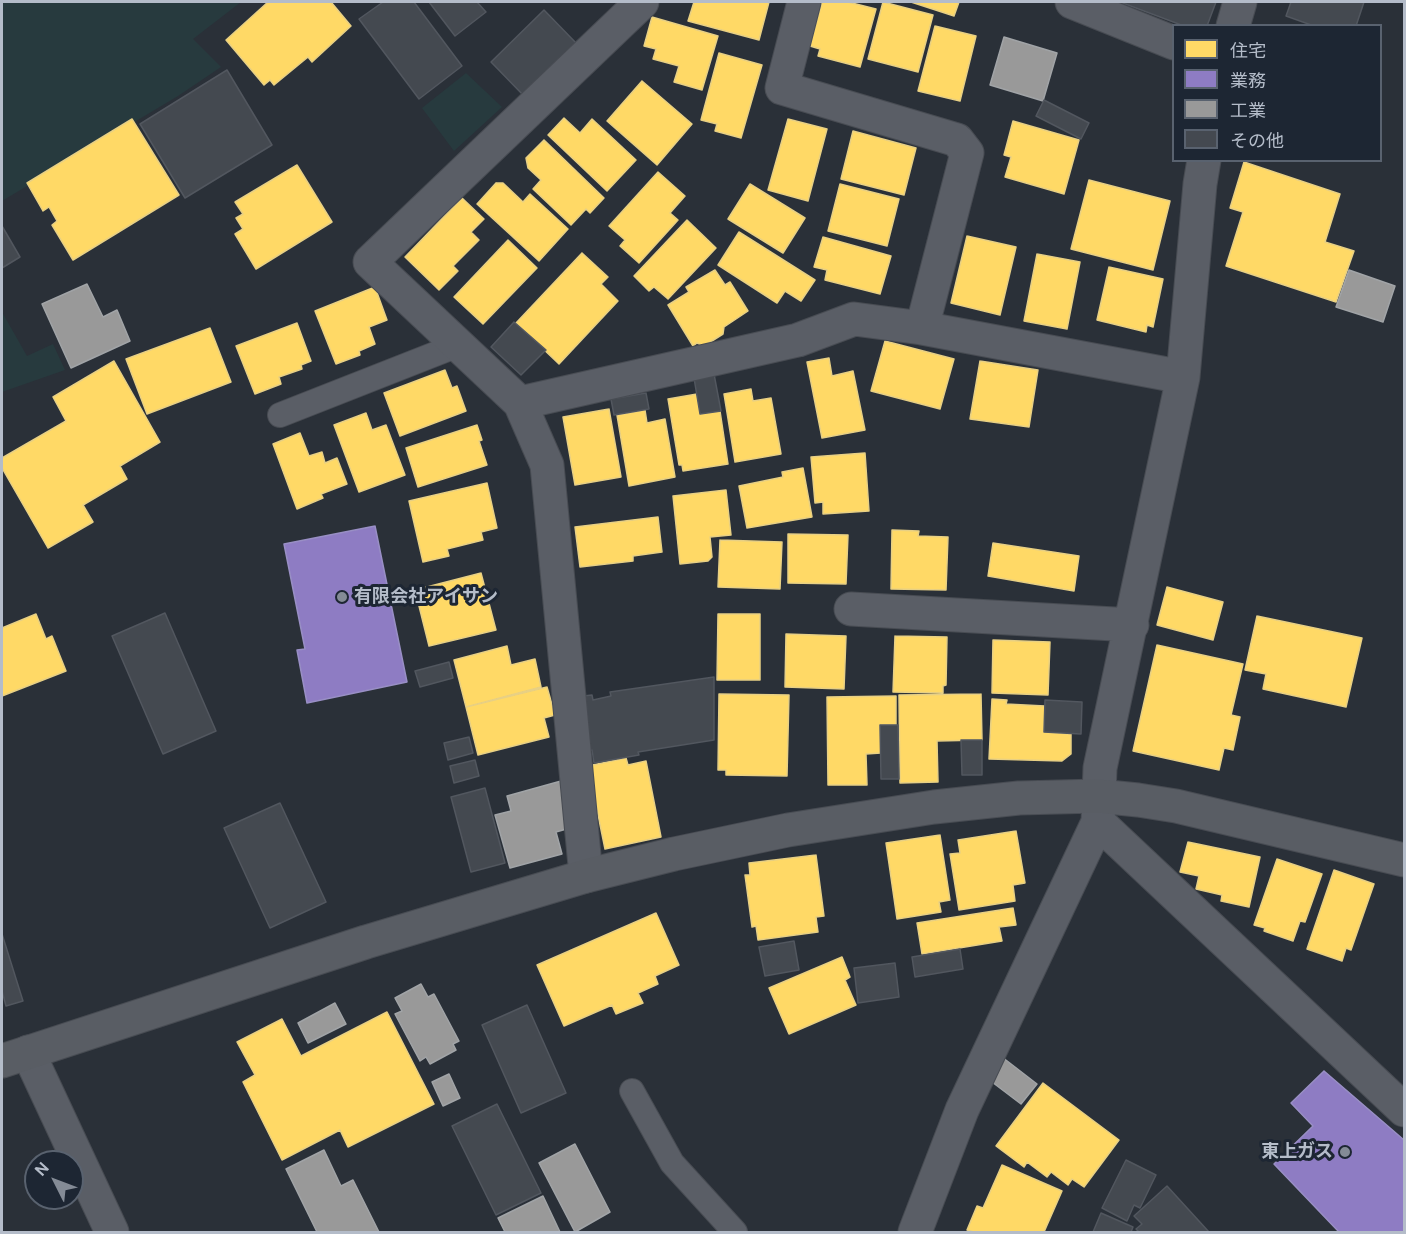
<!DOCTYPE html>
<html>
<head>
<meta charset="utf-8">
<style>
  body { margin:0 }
  #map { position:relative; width:1406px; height:1234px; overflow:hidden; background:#2a3038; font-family:"DM Sans","Noto Sans JP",sans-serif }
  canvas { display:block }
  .frame { position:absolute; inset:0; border:3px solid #b4bcc9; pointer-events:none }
  .legend { position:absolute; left:1172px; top:24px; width:210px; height:138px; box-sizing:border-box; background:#1d2633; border:2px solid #59626f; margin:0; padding:8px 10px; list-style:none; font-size:18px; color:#b4bcc9 }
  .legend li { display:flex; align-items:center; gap:12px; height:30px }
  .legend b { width:30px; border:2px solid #59626f }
  .north { position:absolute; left:24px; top:1150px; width:60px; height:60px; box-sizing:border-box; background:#1d2633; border:2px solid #59626f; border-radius:50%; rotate:312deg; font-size:16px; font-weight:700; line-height:24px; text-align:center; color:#b4bcc9 }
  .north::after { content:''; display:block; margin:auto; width:21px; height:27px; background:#848b96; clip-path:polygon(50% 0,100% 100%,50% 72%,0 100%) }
</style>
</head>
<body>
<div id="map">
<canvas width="1406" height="1234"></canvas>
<div class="frame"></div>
<ul class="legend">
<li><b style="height:16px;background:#ffd966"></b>住宅</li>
<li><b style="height:16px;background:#8e7cc3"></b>業務</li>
<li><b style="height:16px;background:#999"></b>工業</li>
<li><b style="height:16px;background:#444950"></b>その他</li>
</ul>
<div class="north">N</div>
</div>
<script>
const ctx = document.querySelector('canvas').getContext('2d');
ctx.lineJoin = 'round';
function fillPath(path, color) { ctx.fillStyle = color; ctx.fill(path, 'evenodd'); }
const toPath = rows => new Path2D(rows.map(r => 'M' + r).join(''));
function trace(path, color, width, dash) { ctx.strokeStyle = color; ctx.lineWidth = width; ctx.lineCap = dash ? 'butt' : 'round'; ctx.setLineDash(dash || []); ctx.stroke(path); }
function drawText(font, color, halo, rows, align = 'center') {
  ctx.font = font + ' "DM Sans","Noto Sans JP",sans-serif'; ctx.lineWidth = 6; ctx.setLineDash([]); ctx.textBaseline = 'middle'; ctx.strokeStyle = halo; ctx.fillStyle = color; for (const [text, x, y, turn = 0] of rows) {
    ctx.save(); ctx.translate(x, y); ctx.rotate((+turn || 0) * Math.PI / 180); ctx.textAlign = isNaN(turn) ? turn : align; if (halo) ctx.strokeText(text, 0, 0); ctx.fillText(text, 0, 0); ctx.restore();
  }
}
fillPath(toPath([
  [2,2,241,2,193,39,221,67,178,96,2,201],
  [466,73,502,107,454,151,422,108],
  [2,312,27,356,53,344,65,370,2,392]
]), '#273a3e');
const homes = toPath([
  [268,2,331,2,351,26,312,62,308,57,274,85,270,80,264,85,226,40,268,2],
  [694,2,769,2,759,40,688,21,694,2],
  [822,2,848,2,876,9,860,67,818,56,820,49,810,46,822,2],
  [883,2,933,15,918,72,868,59,883,2],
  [911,2,959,2,954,16,911,2],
  [652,17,718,36,702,90,674,82,679,66,653,59,656,49,644,46,652,17],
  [935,26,976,36,960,101,918,91,935,26],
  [719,53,762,65,741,138,715,131,717,124,701,120,719,53],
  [642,81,692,124,657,165,607,121,642,81],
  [564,118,580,133,592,119,636,160,607,191,548,135,564,118],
  [132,119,179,195,73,260,52,225,57,221,49,207,43,211,27,183,132,119],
  [788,119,827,129,808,201,768,190,788,119],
  [1013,121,1079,140,1064,194,1005,177,1011,157,1004,155,1013,121],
  [853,131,916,148,904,195,841,179,853,131],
  [544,140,604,198,590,213,586,209,571,225,533,189,541,180,528,168,526,158,544,140],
  [1244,162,1340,194,1325,242,1354,251,1336,302,1226,266,1243,212,1230,208,1244,162],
  [297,165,332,222,256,269,235,234,243,229,236,218,243,214,235,202,297,165],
  [658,172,685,196,670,213,678,220,639,263,620,246,625,240,609,226,658,172],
  [1089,180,1170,201,1153,270,1071,249,1089,180],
  [496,183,503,183,523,202,530,194,568,229,539,261,477,204,496,183],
  [750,184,805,218,783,253,728,219,750,184],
  [840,184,899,199,887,246,828,231,840,184],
  [462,198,484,219,471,232,479,240,453,266,458,271,439,290,405,257,462,198],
  [687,220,716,248,668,299,654,287,649,291,634,276,687,220],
  [739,232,815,280,801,301,785,291,777,303,718,265,739,232],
  [967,236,1016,247,1000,315,951,303,967,236],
  [823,237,891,256,880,294,825,280,827,270,814,267,823,237],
  [508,240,537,268,483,324,454,297,508,240],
  [582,253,608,277,601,284,618,301,559,364,516,323,582,253],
  [1037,254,1080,262,1067,329,1024,321,1037,254],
  [1109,267,1163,279,1153,327,1147,325,1146,332,1097,320,1109,267],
  [715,270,725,285,730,282,748,311,724,327,723,334,704,346,697,343,693,346,668,305,689,292,686,287,715,270],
  [375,287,387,320,369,327,375,344,359,351,360,355,336,364,315,311,375,287],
  [297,323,311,361,301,365,302,369,279,377,281,384,255,394,236,346,297,323],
  [210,328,231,382,147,414,126,359,210,328],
  [885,341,954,359,940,409,871,391,885,341],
  [829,358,832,376,853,371,865,430,822,438,807,362,829,358],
  [114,361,160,442,120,466,127,479,83,505,93,522,48,548,2,468,2,458,66,421,53,397,114,361],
  [980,361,1038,370,1029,427,970,419,980,361],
  [445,370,452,388,457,386,466,411,400,436,384,393,445,370],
  [751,389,753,401,771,398,781,454,735,462,724,394,751,389],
  [697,394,700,414,720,411,728,464,683,471,682,465,679,465,668,399,697,394],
  [609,409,621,477,575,485,563,417,609,409],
  [645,410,647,423,665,419,675,477,629,486,617,415,645,410],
  [366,413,372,430,386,425,405,475,359,492,334,425,366,413],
  [477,425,482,440,479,441,487,465,418,487,406,448,477,425],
  [300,433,309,456,322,452,325,463,337,458,347,484,321,494,323,498,297,509,273,444,300,433],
  [865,453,869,511,823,514,823,502,815,503,811,457,865,453],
  [803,468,812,517,747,528,739,486,783,477,782,472,803,468],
  [487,483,497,528,481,532,483,540,447,549,449,556,423,562,409,501,487,483],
  [726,490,731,535,710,537,712,557,708,561,680,564,673,496,726,490],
  [658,517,662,552,633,556,633,561,580,567,575,527,658,517],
  [892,530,919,531,918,536,948,537,946,590,891,589,892,530],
  [788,534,848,535,846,584,788,583,788,534],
  [720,540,782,542,780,589,718,587,720,540],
  [993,543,1079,556,1074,591,988,576,993,543],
  [481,573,496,630,429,646,415,590,481,573],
  [1167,587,1223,602,1213,640,1157,625,1167,587],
  [36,614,46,639,52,636,66,671,2,696,2,628,36,614],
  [718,614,760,614,760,680,717,680,718,614],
  [1257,616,1362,638,1346,707,1263,689,1266,674,1245,670,1257,616],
  [786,634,846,636,844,689,785,687,786,634],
  [895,636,947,637,946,685,943,686,943,693,893,692,895,636],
  [993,640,1050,642,1048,695,992,693,993,640],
  [1157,645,1243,664,1231,715,1240,717,1233,750,1224,748,1219,770,1133,751,1157,645],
  [507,646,511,665,535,659,541,687,466,707,454,660,507,646],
  [547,687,555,715,544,718,549,737,478,755,466,707,547,687],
  [719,694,789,695,787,776,726,775,726,770,718,770,719,694],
  [981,694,982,740,937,741,938,782,900,783,899,695,981,694],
  [896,696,896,725,880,725,881,753,866,754,867,785,828,785,827,697,896,696],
  [992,699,1007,700,1006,704,1045,706,1044,732,1071,734,1071,754,1062,761,989,759,992,699],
  [626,758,628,765,646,761,661,837,605,849,588,766,626,758],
  [1016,831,1025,883,1013,885,1015,901,959,910,950,854,960,853,958,840,1016,831],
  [940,835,950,900,939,902,941,912,897,919,886,843,940,835],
  [1188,842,1260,857,1249,907,1221,901,1222,895,1196,889,1199,876,1180,872,1188,842],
  [816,855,824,916,816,917,818,932,758,940,756,926,752,927,745,875,750,875,749,863,816,855],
  [1277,859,1322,874,1305,922,1300,921,1293,941,1264,931,1265,928,1254,925,1277,859],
  [1334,870,1374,884,1351,950,1346,948,1342,961,1307,949,1334,870],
  [1013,908,1016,925,999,927,1002,941,922,954,917,923,1013,908],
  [656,913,679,965,655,976,658,984,638,993,643,1003,616,1014,612,1005,564,1026,537,965,656,913],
  [842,957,850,977,845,980,856,1005,789,1034,769,988,842,957],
  [387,1012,434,1104,348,1147,340,1130,282,1160,243,1082,255,1075,237,1042,282,1019,301,1056,387,1012],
  [1043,1083,1119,1140,1084,1187,1072,1179,1068,1185,1051,1172,1047,1177,1027,1162,1024,1167,996,1146,1043,1083],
  [1002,1165,1062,1191,1044,1232,974,1232,967,1230,977,1206,983,1208,1002,1165]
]);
fillPath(homes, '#ffd966');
trace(homes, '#e8d084', 1.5);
const offices = toPath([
  [375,526,407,682,307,703,297,650,305,649,284,544,375,526],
  [1324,1071,1404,1140,1404,1232,1339,1232,1274,1164,1313,1126,1291,1103,1324,1071]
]);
fillPath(offices, '#8e7cc3');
trace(offices, '#998fc5', 1.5);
const industry = toPath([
  [1004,37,1057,53,1043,101,990,85,1004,37],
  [1349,270,1395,286,1383,322,1336,307,1349,270],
  [87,284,103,317,117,310,130,341,71,368,42,304,87,284],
  [561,781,570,828,556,832,562,854,510,868,495,815,511,811,507,796,561,781],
  [421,984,428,997,434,994,459,1041,453,1044,456,1050,430,1064,426,1057,420,1061,395,1014,402,1011,395,998,421,984],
  [335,1003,346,1024,308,1043,298,1023,335,1003],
  [1002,1057,1037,1084,1021,1104,992,1082,1002,1057],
  [449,1074,460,1098,443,1106,432,1082,449,1074],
  [575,1144,610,1212,575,1232,539,1163,575,1144],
  [324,1150,341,1186,353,1180,379,1232,317,1232,286,1169,324,1150],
  [543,1196,560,1232,505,1232,498,1218,543,1196]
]);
fillPath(industry, '#999');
trace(industry, '#a1a4a7', 1.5);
const building = toPath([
  [383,2,414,2,462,66,419,99,359,19,383,2],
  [429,2,477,2,486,12,455,36,429,2],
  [1120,2,1216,2,1207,26,1184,26,1120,2],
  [1291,2,1364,2,1356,26,1314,26,1286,16,1291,2],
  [544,10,578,45,524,96,491,62,544,10],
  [227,70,272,145,185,198,140,124,227,70],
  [1044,100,1089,123,1081,139,1036,116,1044,100],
  [2,226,20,257,2,268,2,226],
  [514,322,546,350,521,375,491,347,514,322],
  [714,374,721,411,700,414,694,378,714,374],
  [646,393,649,409,614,415,611,399,646,393],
  [165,613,216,731,163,754,112,636,165,613],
  [449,662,453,678,420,687,415,671,449,662],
  [714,677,714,740,638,752,639,755,594,763,592,750,583,751,574,697,592,695,593,700,611,696,610,692,714,677],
  [1045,700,1082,702,1081,734,1044,732,1045,700],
  [880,725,898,725,899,779,881,779,880,725],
  [469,737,473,753,448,760,444,743,469,737],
  [961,740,982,740,982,775,962,775,961,740],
  [475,760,479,776,454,783,450,766,475,760],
  [485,788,505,863,471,872,451,797,485,788],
  [280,803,326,902,270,928,224,828,280,803],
  [2,934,23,1001,6,1006,2,991,2,934],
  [794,941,799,970,765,976,759,947,794,941],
  [960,949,963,969,915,977,912,957,960,949],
  [895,963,899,997,858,1003,854,968,895,963],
  [527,1005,566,1093,521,1113,482,1025,527,1005],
  [497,1104,541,1193,496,1215,452,1126,497,1104],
  [1126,1160,1156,1175,1140,1208,1134,1205,1127,1221,1102,1208,1126,1160],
  [1167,1186,1209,1232,1139,1232,1136,1229,1142,1224,1134,1216,1167,1186],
  [1101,1213,1133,1227,1131,1232,1093,1232,1101,1213]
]);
fillPath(building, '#444950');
trace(building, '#52575f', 1.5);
const lane = toPath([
  [280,415,458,345],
  [632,1091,672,1163,735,1232]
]);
const street = toPath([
  [804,2,782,88,957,140,967,153,922,328],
  [1072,2,1174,43],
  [1233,26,1240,2],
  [520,403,798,340,854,319,922,328,1183,377],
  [851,609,1132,625],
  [1098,822,1404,1110],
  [586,876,547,465,520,403,370,262,642,2],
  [28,1052,112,1232],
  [915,1232,962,1110,1098,822,1100,768,1183,377,1200,184,1204,160]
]);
const secondary = toPath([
  [2,1061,366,942,586,876,674,854,788,830,934,807,1019,798,1098,796,1138,800,1176,806,1404,860]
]);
trace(lane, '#484c53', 26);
trace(street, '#484c53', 35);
trace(secondary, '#484c53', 35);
trace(lane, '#5a5e66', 24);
trace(street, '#5a5e66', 33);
trace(secondary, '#595d64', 33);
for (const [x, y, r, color] of [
  [342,597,6,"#848b96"],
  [1345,1152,6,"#848b96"]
]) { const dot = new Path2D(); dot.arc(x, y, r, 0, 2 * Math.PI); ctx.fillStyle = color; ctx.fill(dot); trace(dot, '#1d2633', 2); }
drawText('bold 18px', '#b4bcc9', '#1d2633', [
  ["有限会社アイサン",354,597],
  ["東上ガス",1333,1152,"right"]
], 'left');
</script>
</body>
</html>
